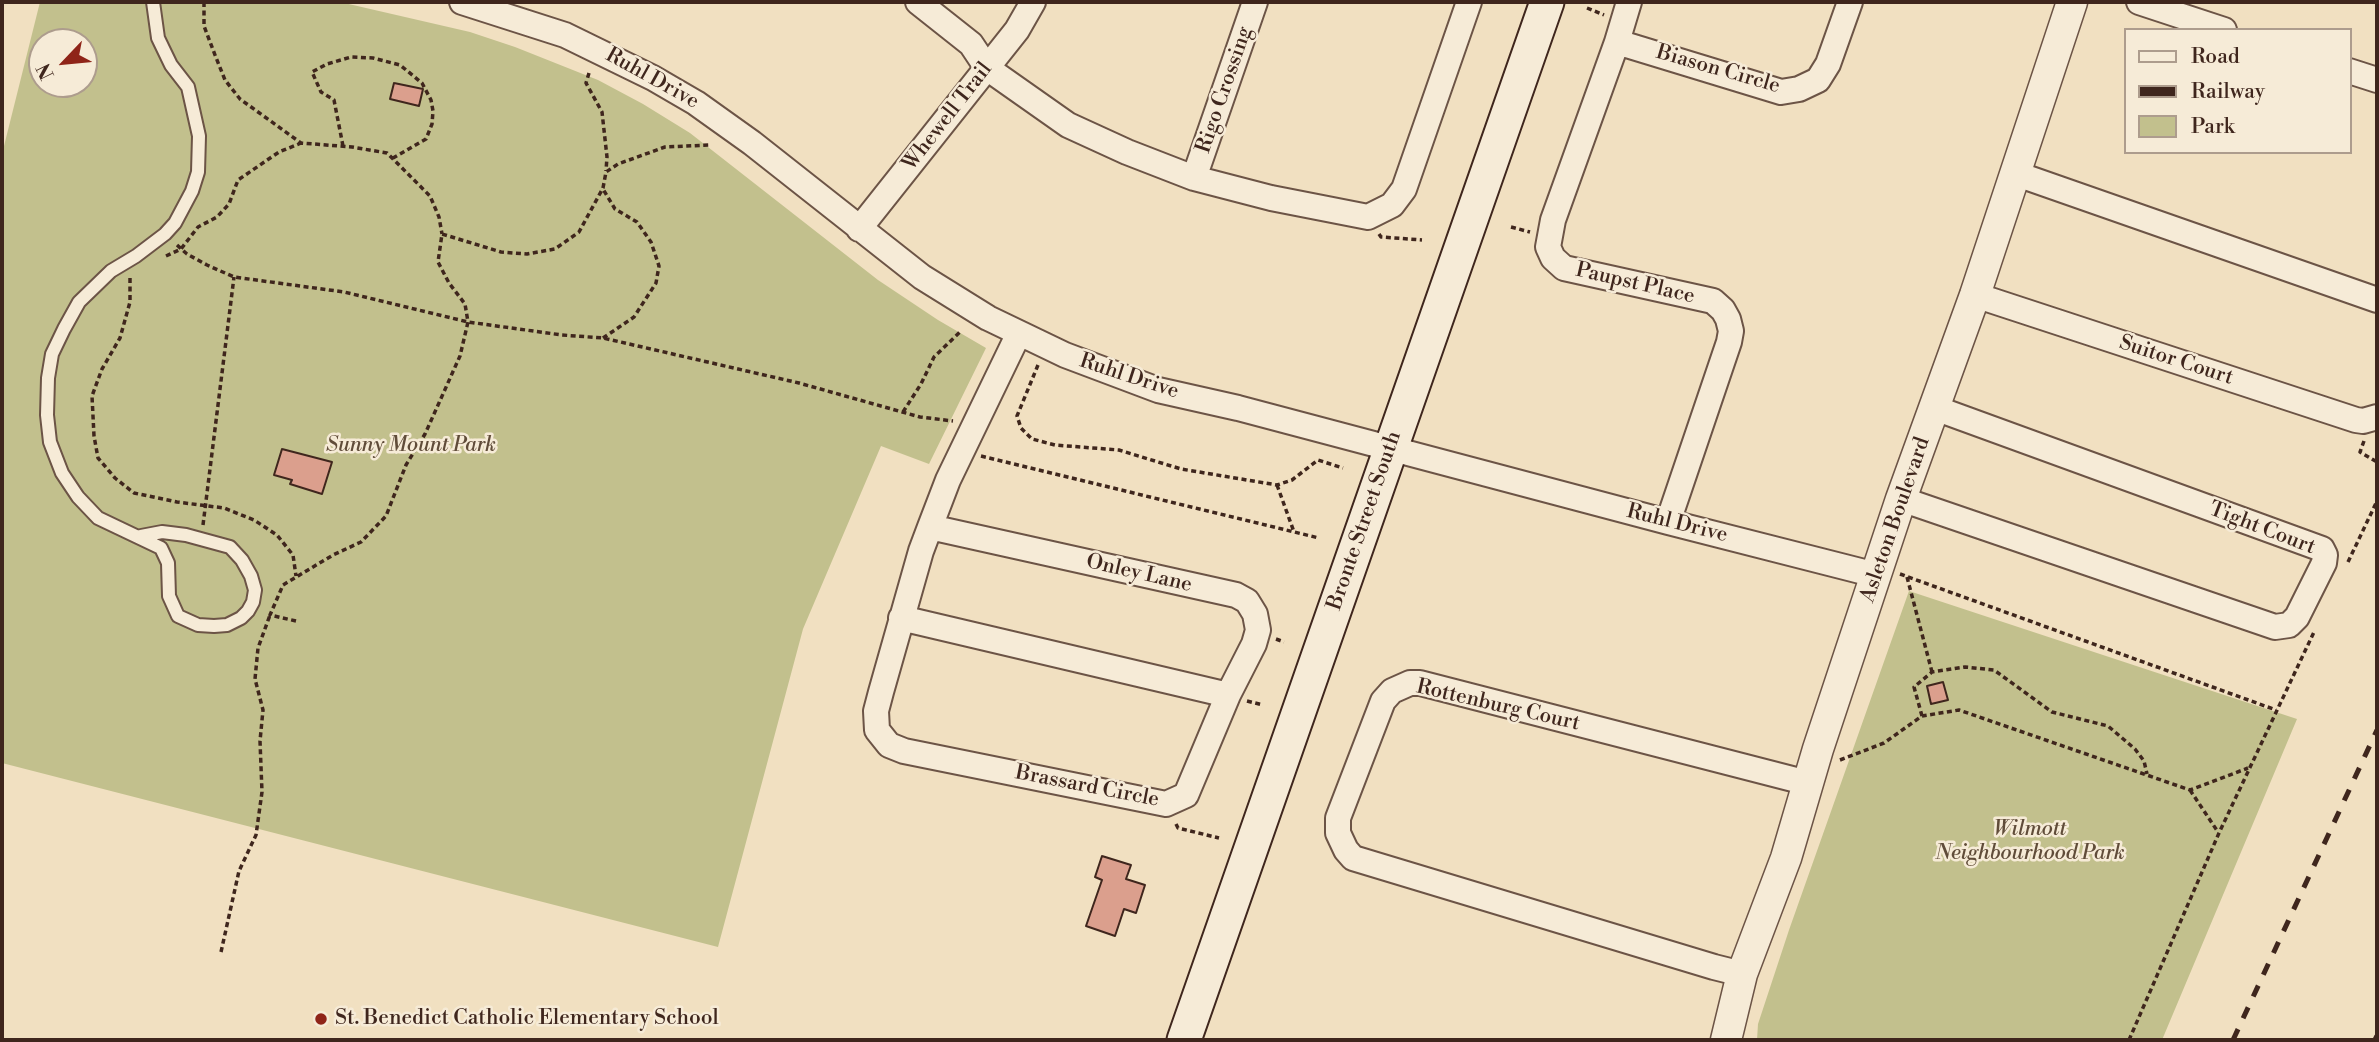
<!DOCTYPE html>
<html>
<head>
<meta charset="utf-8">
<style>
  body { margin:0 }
  #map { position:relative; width:2379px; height:1042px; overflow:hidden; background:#f1e0c1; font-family:"Libre Bodoni",serif }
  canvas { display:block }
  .frame { position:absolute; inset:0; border:4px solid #3f261d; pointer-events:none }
  .legend { position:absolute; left:2124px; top:28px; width:228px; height:126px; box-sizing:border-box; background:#f6ebd7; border:2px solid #ad9c8d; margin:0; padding:9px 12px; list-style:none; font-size:21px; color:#3f261d }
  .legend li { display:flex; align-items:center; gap:14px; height:35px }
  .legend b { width:35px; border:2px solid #ad9c8d }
  .north { position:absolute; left:28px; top:28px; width:70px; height:70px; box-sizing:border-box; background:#f6ebd7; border:2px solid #ad9c8d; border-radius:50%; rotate:244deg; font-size:19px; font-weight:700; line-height:28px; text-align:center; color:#3f261d }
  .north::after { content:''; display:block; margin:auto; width:24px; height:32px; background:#8f2418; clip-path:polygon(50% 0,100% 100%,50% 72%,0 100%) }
</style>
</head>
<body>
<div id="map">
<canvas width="2379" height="1042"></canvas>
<div class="frame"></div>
<ul class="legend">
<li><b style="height:9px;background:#f6ebd7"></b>Road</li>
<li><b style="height:9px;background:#3f261d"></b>Railway</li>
<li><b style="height:19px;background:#c2c08d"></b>Park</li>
</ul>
<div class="north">N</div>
</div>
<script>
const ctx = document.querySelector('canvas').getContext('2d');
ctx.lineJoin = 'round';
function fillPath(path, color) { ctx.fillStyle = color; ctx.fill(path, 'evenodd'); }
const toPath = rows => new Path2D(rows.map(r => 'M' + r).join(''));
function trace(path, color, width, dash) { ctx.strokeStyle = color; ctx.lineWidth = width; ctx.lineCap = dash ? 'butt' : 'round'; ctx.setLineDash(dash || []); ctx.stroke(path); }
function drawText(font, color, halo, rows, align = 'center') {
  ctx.font = font + ' "Libre Bodoni",serif'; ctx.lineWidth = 5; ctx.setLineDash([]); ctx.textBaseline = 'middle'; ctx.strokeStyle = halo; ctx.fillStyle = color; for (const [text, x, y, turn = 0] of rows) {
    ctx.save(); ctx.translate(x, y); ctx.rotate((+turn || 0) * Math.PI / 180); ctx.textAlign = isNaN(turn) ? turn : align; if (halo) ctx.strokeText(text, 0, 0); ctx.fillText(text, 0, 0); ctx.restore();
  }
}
fillPath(toPath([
  [40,2,340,2,470,32,515,47,598,80,643,104,690,133,878,280,938,320,986,348,929,464,881,446,803,629,718,947,2,763,2,154],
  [42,42,84,42,84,84,42,84],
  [1909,591,2297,719,2162,1040,1757,1040,1758,1024,1789,930]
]), '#c2c08d');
const building = toPath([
  [394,83,423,89,419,106,390,99,394,83],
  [282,449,332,462,322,494,290,484,292,480,274,475,282,449],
  [1943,682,1948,700,1931,704,1927,686,1943,682],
  [1102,856,1131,865,1126,879,1145,885,1136,913,1124,909,1115,936,1086,926,1102,880,1095,877,1102,856]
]);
fillPath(building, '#db9f8d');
trace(building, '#3f261d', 2);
const service = toPath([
  [141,536,162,532,186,535,230,547,242,560,251,576,255,590,253,602,248,611,241,618,227,625,214,626,198,625,178,616,169,596,168,563,161,548,98,518,78,497,62,473,50,442,47,415,48,378,52,354,64,329,79,302,111,271,136,256,165,234,175,223,192,191,198,172,199,136,188,87,171,65,158,38,153,2]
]);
const minor = toPath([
  [462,2,565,35,653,78,696,103,752,143,922,277,988,318,1065,355,1158,390,1238,408,1668,522,1876,575],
  [918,2,971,44,987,68,1068,125,1127,152,1194,178,1271,198,1368,217,1392,205,1404,189,1469,2],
  [1629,2,1617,42,1781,92,1799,89,1818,80,1828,64,1850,2],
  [2139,2,2224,30],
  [1617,42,1553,220,1548,247,1553,258,1564,268,1713,301,1723,310,1728,319,1731,331,1729,342,1668,522],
  [2349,71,2377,80],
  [2014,173,2377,300],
  [1194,178,1255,2],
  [859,229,1017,30,1033,2],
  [1975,295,2356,420,2363,421,2377,417],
  [1901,499,2275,627,2289,625,2297,617,2324,563,2325,555,2322,549,1935,408],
  [930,527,1236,595,1247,601,1255,614,1258,630,1254,644,1228,695,1186,795,1166,804,904,751,889,745,877,730,876,711,881,692,921,551,930,527,948,480,1019,333],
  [901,618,1228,695],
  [1742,974,1714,967,1353,858,1346,850,1338,833,1338,818,1383,701,1392,691,1410,683,1420,683,1808,783]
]);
const tertiary = toPath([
  [1726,1040,1742,974,1786,858,1818,749,1901,499,1975,295,2072,2]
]);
const secondary = toPath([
  [1184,1040,1547,2]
]);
trace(service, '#6c5446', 16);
trace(minor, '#6c5446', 28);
trace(tertiary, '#6c5446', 33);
trace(secondary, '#3f261d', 37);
trace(toPath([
  [204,2,204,26,215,55,225,80,240,99,301,143,352,147,387,153,430,196,439,217,442,234],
  [1587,8,1604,15],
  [589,73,586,83,602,112,607,157,606,171],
  [343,146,334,100,321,92,312,72,327,64,351,57,373,58,400,65,422,83,431,100,433,111,432,124,426,139,393,158],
  [1511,227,1530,232],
  [1379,234,1381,237,1422,240],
  [177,245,187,254,207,265,234,277,344,292,468,322,562,335,603,338,799,383,920,417,953,421],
  [166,256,181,249,198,227,217,217,229,204,238,180,279,152,301,143],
  [130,278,130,302,120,338,102,369,92,396,94,436,98,458,115,478,134,493,177,502,224,508,254,520,277,535,293,555,296,576],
  [603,338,634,317,656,283,659,266,651,242,637,222,615,209,603,189],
  [1038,365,1017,416,1021,428,1032,439,1055,445,1119,450,1181,469,1277,485,1292,480,1318,460,1343,468],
  [903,412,921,384,934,357,961,331],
  [2364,441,2360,452,2377,462],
  [981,456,1319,538],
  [1277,485,1294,532],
  [203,525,234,277],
  [2348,562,2377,501],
  [1900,574,2276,710],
  [1907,577,1932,672],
  [296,621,270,615,283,585,333,555,361,542,386,516,406,465,425,434,460,356,468,322,465,304,449,283,438,262,442,234,501,252,527,254,555,249,579,232,603,188,606,172,618,164,665,147,710,145],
  [1276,639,1284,642],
  [1247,701,1263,705],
  [1922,716,1914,687,1932,672,1965,667,1994,670,2052,712,2108,726,2135,749,2144,761,2147,774],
  [1840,760,1884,743,1922,716,1959,710,2190,790,2248,768],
  [2190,790,2218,832],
  [1176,824,1178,828,1219,838],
  [221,952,239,871,256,835,262,792,260,741,263,710,255,679,258,648,270,615],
  [2129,1040,2219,833,2314,632],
  [2374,1040,2377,1034]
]), '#3f261d', 3.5, [5, 3.5]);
trace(service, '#f6ebd7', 12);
trace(minor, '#f6ebd7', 24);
trace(tertiary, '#f6ebd7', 30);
trace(secondary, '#f6ebd7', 33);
trace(toPath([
  [2233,1040,2377,730]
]), '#3f261d', 5, [12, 12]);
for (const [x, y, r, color] of [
  [321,1019,7,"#8f2418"]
]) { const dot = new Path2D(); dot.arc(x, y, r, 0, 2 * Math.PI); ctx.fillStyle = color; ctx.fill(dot); trace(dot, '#f6ebd7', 2.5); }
drawText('21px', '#3f261d', '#f6ebd7', [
  ["Biason Circle",1718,70,16],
  ["Ruhl Drive",652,79,29],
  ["Rigo Crossing",1225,90,-71],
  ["Whewell Trail",948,117,-52],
  ["Paupst Place",1635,284,13],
  ["Suitor Court",2176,361,18],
  ["Ruhl Drive",1129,377,18],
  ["Asleton Boulevard",1896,520,-71],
  ["Bronte Street South",1365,521,-71],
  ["Ruhl Drive",1677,524,14],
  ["Tight Court",2262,529,21],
  ["Onley Lane",1139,574,13],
  ["Rottenburg Court",1498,706,13],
  ["Brassard Circle",1087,787,11]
]);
drawText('italic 21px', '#604c39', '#f6ebd7', [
  ["Sunny Mount Park",411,446],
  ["Wilmott",2030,830],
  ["Neighbourhood Park",2030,854]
]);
drawText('21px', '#3f261d', '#f6ebd7', [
  ["St. Benedict Catholic Elementary School",335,1019]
], 'left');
</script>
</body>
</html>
